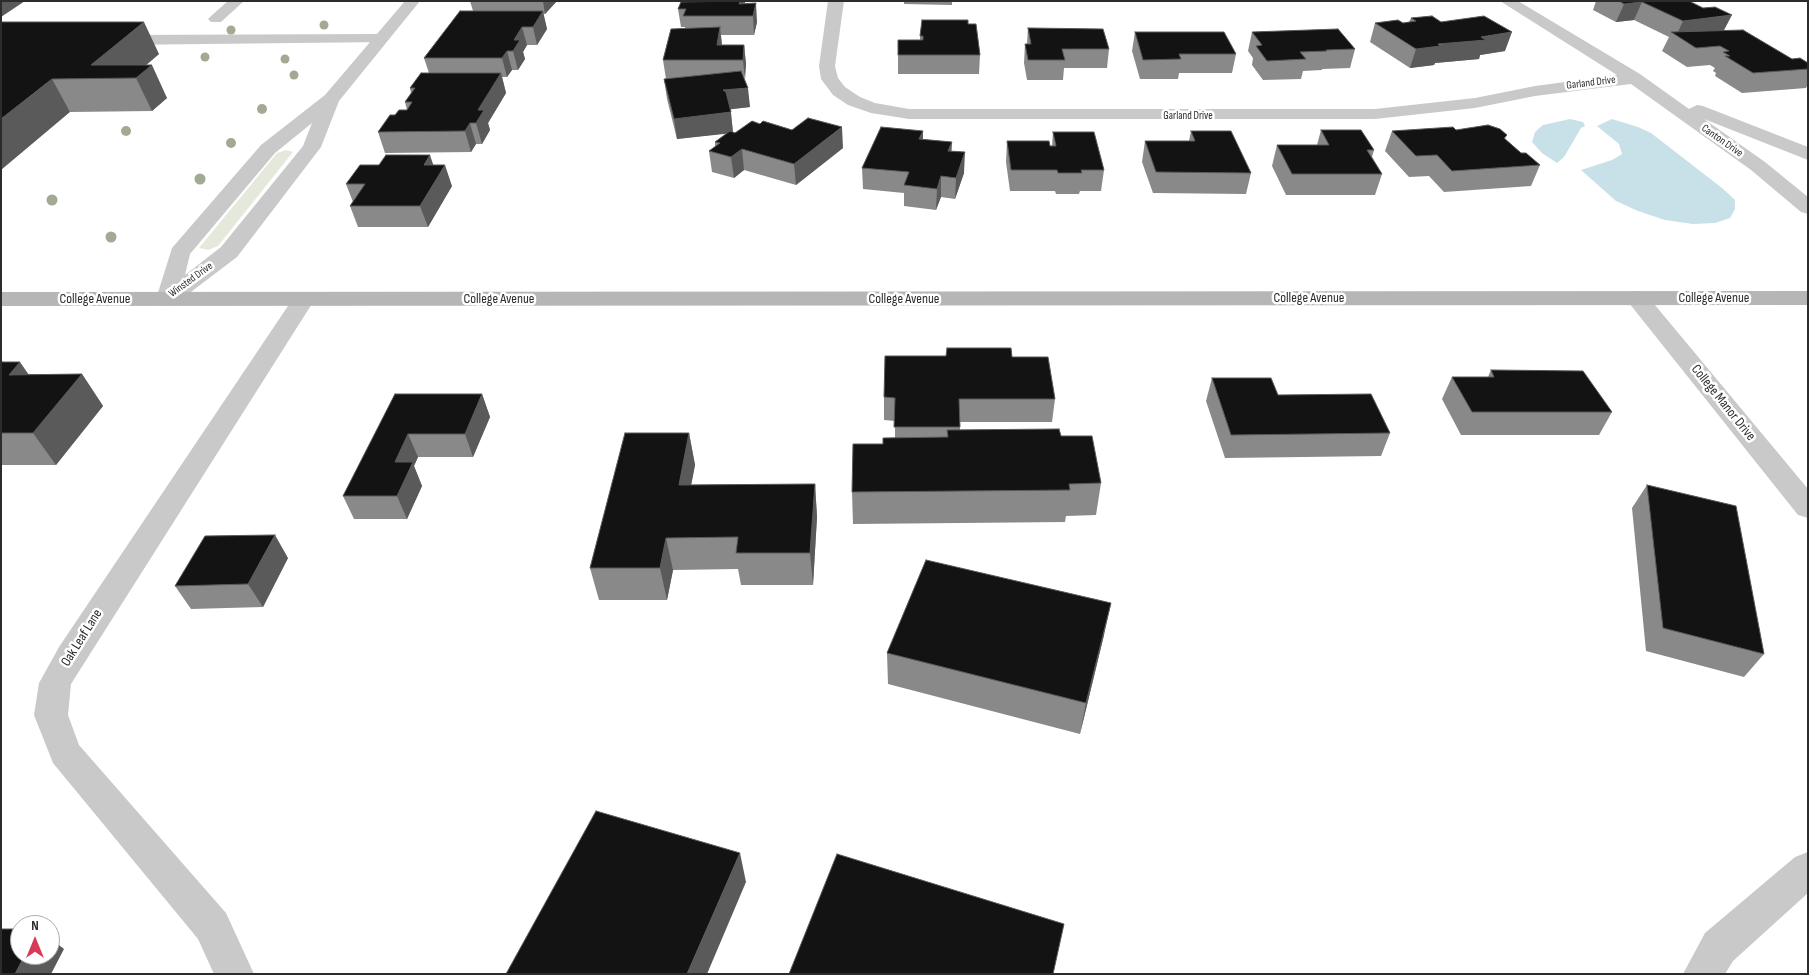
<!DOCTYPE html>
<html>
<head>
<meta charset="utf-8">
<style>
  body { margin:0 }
  #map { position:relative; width:1809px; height:975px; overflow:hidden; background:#fff; font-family:"Sofia Sans Condensed",sans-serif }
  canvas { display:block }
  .frame { position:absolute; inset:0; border:2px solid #2c2c2c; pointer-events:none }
  .north { position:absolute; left:10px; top:915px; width:50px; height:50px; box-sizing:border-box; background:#fff; border:1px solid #ababab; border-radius:50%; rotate:0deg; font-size:14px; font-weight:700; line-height:20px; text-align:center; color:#2c2c2c }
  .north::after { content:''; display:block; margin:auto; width:18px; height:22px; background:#d93859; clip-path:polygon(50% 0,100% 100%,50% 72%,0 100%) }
</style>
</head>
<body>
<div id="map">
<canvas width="1809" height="975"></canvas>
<div class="frame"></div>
<div class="north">N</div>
</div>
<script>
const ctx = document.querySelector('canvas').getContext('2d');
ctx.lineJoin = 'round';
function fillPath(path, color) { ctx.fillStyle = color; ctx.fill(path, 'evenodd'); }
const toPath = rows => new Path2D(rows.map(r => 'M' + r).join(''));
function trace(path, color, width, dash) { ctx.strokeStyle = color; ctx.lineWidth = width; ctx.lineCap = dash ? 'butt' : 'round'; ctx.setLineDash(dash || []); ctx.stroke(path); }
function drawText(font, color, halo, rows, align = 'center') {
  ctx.font = font + ' "Sofia Sans Condensed",sans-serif'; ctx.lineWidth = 5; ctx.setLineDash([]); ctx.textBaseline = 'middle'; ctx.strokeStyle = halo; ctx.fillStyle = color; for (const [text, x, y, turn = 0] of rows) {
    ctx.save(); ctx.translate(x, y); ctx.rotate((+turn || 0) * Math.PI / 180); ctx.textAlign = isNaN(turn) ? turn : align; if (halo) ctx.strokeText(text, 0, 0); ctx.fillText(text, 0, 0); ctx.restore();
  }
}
fillPath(toPath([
  [286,150,293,152,218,246,208,250,199,248,277,153]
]), '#e4e9db');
fillPath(toPath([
  [1570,119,1583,122,1585,126,1581,128,1564,157,1557,163,1542,153,1532,142,1535,132,1543,125],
  [1612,119,1638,127,1651,133,1722,188,1735,200,1735,209,1730,218,1715,223,1693,224,1665,220,1638,211,1616,201,1581,170,1612,160,1622,154,1619,144,1597,126]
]), '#c8e0e8');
fillPath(toPath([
  [228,1,244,1,221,22,211,22,208,19,211,16,228,1],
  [380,34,388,39,386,42,115,45,107,40,115,35,380,34]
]), '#c9c9c9');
fillPath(toPath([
  [405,1,420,1,339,101,321,147,237,257,175,304,167,306,159,304,156,299,172,248,261,145,325,95,405,1],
  [312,123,303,146,221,247,185,275,190,254,275,153,312,123],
  [828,1,844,1,835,66,838,78,845,87,860,97,875,103,909,109,1375,109,1475,98,1535,86,1617,75,1500,1,1518,1,1640,74,1689,109,1697,105,1703,106,1808,147,1808,160,1704,119,1765,162,1808,197,1808,214,1801,212,1751,170,1631,84,1535,96,1475,108,1375,119,909,119,871,113,848,105,833,95,821,79,819,66,828,1],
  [1637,291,1645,293,1808,489,1808,518,1798,515,1629,303,1626,298,1629,293,1637,291],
  [304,292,312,294,315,299,71,684,68,715,79,745,226,913,254,974,214,974,198,939,53,763,34,715,39,683,59,647,296,294,304,292],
  [1808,852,1808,893,1733,961,1725,974,1683,974,1705,933,1795,857,1808,852]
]), '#c9c9c9');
fillPath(toPath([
  [1808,291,1808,305,1,306,1,292,1808,291]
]), '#b6b6b6');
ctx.fillStyle = '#a2aa94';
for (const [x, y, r] of [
  [324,25,4.5],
  [231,30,4.5],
  [205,57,4.5],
  [285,59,4.5],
  [294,75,4.5],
  [262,109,5],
  [126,131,5],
  [231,143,5],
  [200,179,5.5],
  [52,200,5.5],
  [111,237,5.5]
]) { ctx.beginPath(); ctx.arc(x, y, r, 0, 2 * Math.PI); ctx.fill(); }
fillPath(toPath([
  [124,1,207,1,206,2],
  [470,1,557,1,545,14,543,14,547,29,537,45,527,45,523,52,525,59,518,70,512,70,507,77,502,77,506,93,488,123,490,130,482,144,476,144,471,152,385,153,378,132,395,115,407,110,405,102,411,93,410,88,429,73,424,58,473,11],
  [745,1,745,3,757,22,754,35,721,35,722,45,744,45,746,64,744,80,750,107,730,109,733,132,843,148,796,185,744,170,734,178,712,172,709,151,715,147,715,142,727,133,677,139,667,99,664,79,666,79,663,60,685,28,685,27,681,27,678,9,681,2],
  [904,1,952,1,952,5,904,4],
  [1596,1,1691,1,1690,2,1724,30,1792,59,1808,63,1808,84,1806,88,1742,93,1715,76,1716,73,1713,71,1715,68,1710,65,1687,67,1662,51,1669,37,1634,20,1616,22,1593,10],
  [1411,18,1441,22,1505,51,1480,55,1479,59,1435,63,1434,65,1410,68,1370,42,1375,23,1403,23,1409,22],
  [1,22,159,54,146,65,167,98,152,111,70,112],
  [968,24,980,55,979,74,898,74,898,40,920,40,920,36],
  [1028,28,1109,49,1107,68,1064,68,1063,80,1027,80,1024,63,1025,44,1027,44],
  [1135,32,1236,54,1232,73,1179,73,1178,79,1140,79,1132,51],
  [1252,32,1355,49,1350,68,1322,69,1322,70,1303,71,1301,79,1263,80,1252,65,1253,58,1248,51],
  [1321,130,1374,150,1372,157,1382,174,1375,195,1286,195,1272,166,1277,145,1317,145],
  [1456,130,1507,135,1505,139,1521,153,1540,165,1531,186,1444,192,1429,176,1409,177,1385,151,1392,131],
  [923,131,923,139,951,151,964,173,955,199,941,197,936,210,904,206,904,193,863,189,862,168],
  [1191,131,1251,173,1246,194,1153,193,1142,162,1145,141,1189,141],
  [1053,132,1104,170,1101,191,1080,191,1079,194,1056,194,1055,191,1010,191,1006,162,1007,141,1052,146],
  [433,165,452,186,428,227,358,227,350,206,353,202,346,184],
  [1012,357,1055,399,1052,422,960,422,960,430,1061,436,1101,483,1096,515,1066,516,1065,522,853,524,852,492,883,444,895,438,895,421,884,420,884,397],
  [1,360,3,362,29,374,82,374,103,406,56,465,1,465],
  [1491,370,1612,412,1599,435,1461,435,1442,399,1452,377,1488,377],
  [1212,378,1278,395,1390,433,1381,456,1225,458,1206,401],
  [395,394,482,394,490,417,473,457,418,457,414,466,422,486,407,519,354,519,343,496],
  [689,433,695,465,691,485,815,484,817,517,813,585,741,585,738,569,673,570,667,600,599,600,590,568],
  [1647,485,1764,654,1744,677,1646,651,1632,508],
  [288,558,263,607,191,609,175,586],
  [1104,635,1080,734,888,684,887,653]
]), '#898989');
fillPath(toPath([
  [1,1,25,1,1,17],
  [543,1,557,1,545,14],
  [740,1,745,1,745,6,739,4],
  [1642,2,1634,20,1616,22,1624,4],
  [756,3,757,22,754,35,753,16],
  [543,11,547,29,537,45,533,27],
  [1732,15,1722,34,1676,36,1683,21],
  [144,22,159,54,131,78,91,65],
  [522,27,527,45,523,52,525,59,518,70,513,51,514,40],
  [720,27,722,46,717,45],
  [1512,32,1505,51,1480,55,1479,59,1435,63,1434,65,1410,68,1416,49,1481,37],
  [744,45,746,64,745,80,743,60],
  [507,51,512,70,507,77,502,58],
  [152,65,167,98,152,111,136,78],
  [501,73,506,93,488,123,490,130,482,144,476,123,478,110],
  [52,79,70,112,1,170,1,119],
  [748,88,750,107,725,110,723,90],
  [731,112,733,133,677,139,674,119],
  [470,123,476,144,471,152,465,131],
  [842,127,843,148,796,185,794,164],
  [923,131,923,151,919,139],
  [952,142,951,162,948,151],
  [742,149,744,170,734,178,731,157],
  [965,152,964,173,955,199,956,178],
  [430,155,437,176,424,165],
  [445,165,452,186,428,227,420,206],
  [941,176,941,197,936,210,937,189],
  [1,360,10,373,20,362,42,394,1,387],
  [82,374,103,406,56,465,33,433],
  [482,394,490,417,473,457,465,434],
  [689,433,695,465,685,517,679,485],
  [408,434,418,457,414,466,422,486,407,519,397,496,395,462],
  [815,484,817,517,813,585,810,553],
  [275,535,288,558,263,607,248,584],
  [666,538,673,570,667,600,660,568],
  [1111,603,1104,635,1080,734,1086,703],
  [740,853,746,882,707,974,687,974],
  [50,938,64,949,51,974,15,974,25,955,50,955]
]), '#5a5a5a');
const building = toPath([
  [740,1,739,4,756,3,753,16,683,16,686,9,678,9,681,2,740,1],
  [1619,1,1689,1,1703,8,1715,7,1732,15,1683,21,1642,2,1624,4,1619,1],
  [460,11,543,11,533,27,522,27,514,40,520,40,513,51,507,51,502,58,424,58,460,11],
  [1432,16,1441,22,1484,16,1512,32,1481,37,1486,40,1438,44,1440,46,1416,49,1375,23,1398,20,1403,23,1416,21,1411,18,1432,16],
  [922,20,968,20,968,24,976,24,980,55,898,55,898,40,923,40,923,36,920,36,922,20],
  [1,22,144,22,91,65,152,65,136,78,52,79,1,119,1,22],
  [720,27,717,45,744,45,743,60,663,60,671,29,720,27],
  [1028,28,1103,29,1109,49,1062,49,1065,60,1028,60,1025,44,1031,44,1028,28],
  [1338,29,1355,49,1326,50,1327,51,1300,52,1306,59,1267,61,1256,46,1262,45,1252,32,1338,29],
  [1743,30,1792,59,1800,58,1808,63,1808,69,1753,73,1725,56,1730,56,1723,52,1729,51,1720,46,1696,48,1671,32,1743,30],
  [1135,32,1224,32,1236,54,1179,54,1181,59,1143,60,1135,32],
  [741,71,748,88,723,90,726,92,731,112,674,119,664,79,741,71],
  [421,73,501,73,478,110,484,110,476,123,470,123,465,131,378,132,390,115,395,115,399,110,407,110,412,102,405,102,415,88,410,88,421,73],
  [808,118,842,127,794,164,742,149,731,157,709,151,720,143,715,142,730,131,735,133,752,121,760,124,763,121,792,130,808,118],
  [1488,125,1500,129,1507,135,1504,138,1521,153,1526,153,1540,165,1452,171,1437,155,1416,156,1392,131,1453,127,1456,130,1488,125],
  [881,127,923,131,919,139,952,142,948,151,965,152,956,178,941,176,937,189,904,185,909,172,862,168,881,127],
  [1321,130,1361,130,1374,150,1367,150,1382,174,1292,174,1277,145,1329,145,1321,130],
  [1191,131,1231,131,1251,173,1156,172,1145,141,1195,141,1191,131],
  [1053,132,1094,132,1104,170,1081,170,1082,173,1058,173,1057,170,1011,170,1007,141,1049,141,1050,146,1056,146,1053,132],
  [386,155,430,155,424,165,445,165,420,206,350,206,365,184,346,184,360,165,379,165,386,155],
  [947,348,1011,348,1012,357,1048,357,1055,399,959,399,960,427,894,427,895,398,884,397,885,356,946,356,947,348],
  [1,362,20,362,9,375,82,374,33,433,1,433,1,362],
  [1491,370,1583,371,1612,412,1472,412,1452,377,1494,377,1491,370],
  [1212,378,1271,378,1278,395,1371,394,1390,433,1231,435,1212,378],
  [395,394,482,394,465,434,408,434,395,462,413,462,397,496,343,496,395,394],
  [1059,429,1061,436,1092,436,1101,483,1069,484,1070,490,852,492,853,444,883,444,883,438,948,437,947,430,1059,429],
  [625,433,689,433,679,485,815,484,810,553,736,553,738,537,666,538,660,568,590,568,625,433],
  [1647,485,1736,506,1764,654,1663,628,1647,485],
  [275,535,248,584,175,586,205,536,275,535],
  [926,560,1111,603,1086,703,887,653,926,560],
  [596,811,740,853,687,974,506,974,596,811],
  [837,854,1064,924,1053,974,789,974,837,854],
  [1,929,20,929,20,955,25,955,15,974,1,974,1,929]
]);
fillPath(building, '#131313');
trace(building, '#5a5a5a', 1);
drawText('11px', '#2c2c2c', '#fff', [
  ["Garland Drive",1591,83,-7],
  ["Garland Drive",1188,116],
  ["Canton Drive",1722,141,35],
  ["Winsted Drive",191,280,-36]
]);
drawText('14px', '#2c2c2c', '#fff', [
  ["College Avenue",1309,298],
  ["College Avenue",1714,298],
  ["College Avenue",95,299],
  ["College Avenue",499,299],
  ["College Avenue",904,299],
  ["College Manor Drive",1723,403,51],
  ["Oak Leaf Lane",82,638,-58]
]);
</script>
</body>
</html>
